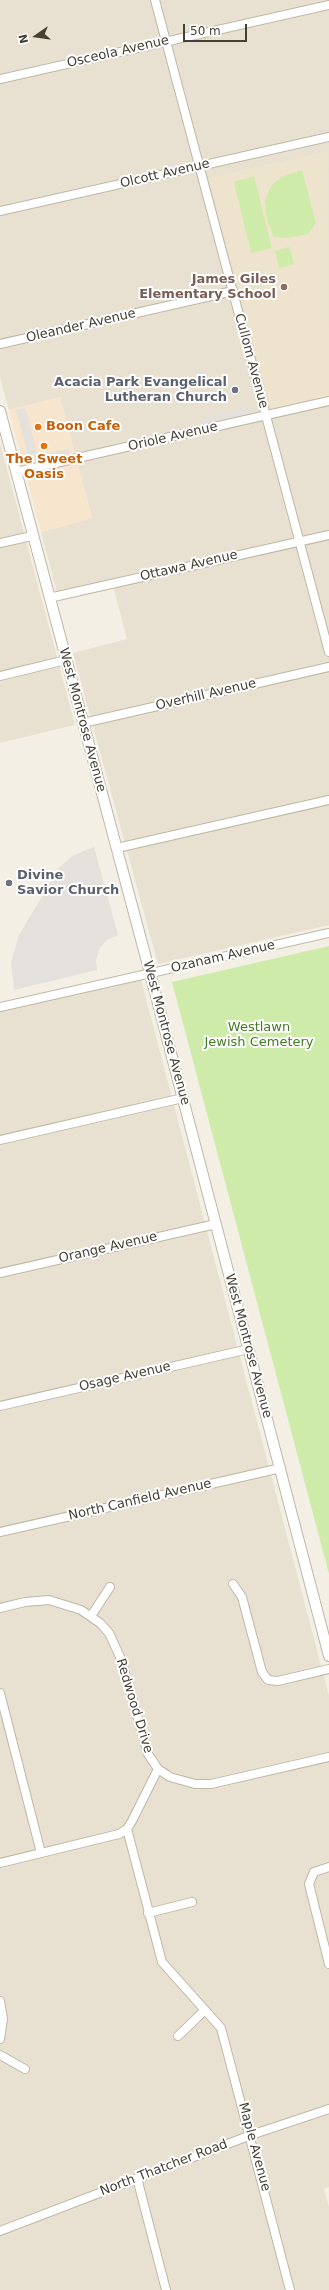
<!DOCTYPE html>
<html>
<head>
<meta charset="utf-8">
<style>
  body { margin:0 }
  #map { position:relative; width:329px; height:2290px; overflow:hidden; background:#f4efe4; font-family:"DejaVu Sans",sans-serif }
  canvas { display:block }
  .north { position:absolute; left:16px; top:16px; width:40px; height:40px; -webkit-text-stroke:3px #fff; paint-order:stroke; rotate:257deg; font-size:11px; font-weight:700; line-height:16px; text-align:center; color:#463f34 }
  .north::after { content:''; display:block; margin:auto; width:14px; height:18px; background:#463f34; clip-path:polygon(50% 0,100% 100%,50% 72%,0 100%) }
  .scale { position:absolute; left:183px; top:24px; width:64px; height:18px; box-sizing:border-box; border:2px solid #463f34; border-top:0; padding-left:5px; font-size:12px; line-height:14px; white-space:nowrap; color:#463f34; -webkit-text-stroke:3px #fff; paint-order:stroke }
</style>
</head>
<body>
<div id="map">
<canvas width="329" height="2290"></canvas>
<div class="north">N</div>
<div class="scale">50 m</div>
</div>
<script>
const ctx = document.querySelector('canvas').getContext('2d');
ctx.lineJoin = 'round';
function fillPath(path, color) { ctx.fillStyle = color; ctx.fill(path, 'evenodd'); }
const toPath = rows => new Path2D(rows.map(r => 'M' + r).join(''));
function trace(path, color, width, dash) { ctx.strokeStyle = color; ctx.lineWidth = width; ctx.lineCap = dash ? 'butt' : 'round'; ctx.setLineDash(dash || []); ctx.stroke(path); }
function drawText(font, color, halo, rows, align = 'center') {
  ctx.font = font + ' "DejaVu Sans",sans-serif'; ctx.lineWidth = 4; ctx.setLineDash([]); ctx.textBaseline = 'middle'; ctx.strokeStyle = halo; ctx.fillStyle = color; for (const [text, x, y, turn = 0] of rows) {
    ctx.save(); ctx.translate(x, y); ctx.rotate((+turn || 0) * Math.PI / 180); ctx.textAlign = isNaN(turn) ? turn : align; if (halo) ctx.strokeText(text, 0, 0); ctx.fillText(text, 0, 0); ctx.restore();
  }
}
fillPath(toPath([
  [0,0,329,0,329,925,158,964,73,653,127,639,113,586,59,599,41,532,92,518,60,397,9,410,0,378],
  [0,443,75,725,0,743],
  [139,972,329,1696,329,2187,324,2188,329,2207,329,2290,0,2290,0,1004]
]), '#e8e1d2');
fillPath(toPath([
  [60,397,92,518,41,532,9,410]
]), '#f7e5cd');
fillPath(toPath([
  [328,151,329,396,271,409,209,178]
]), '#eee4cd');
fillPath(toPath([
  [302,170,316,223,308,234,287,238,274,237,267,220,265,200,271,186,281,177],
  [254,176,272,248,251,253,234,182],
  [289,247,294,264,279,268,275,251],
  [329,946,329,1574,172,982]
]), '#ceebaa');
fillPath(toPath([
  [251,407,252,413,204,424,203,418],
  [25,408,37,453,28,455,16,410],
  [69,449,70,454,35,462,34,456],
  [94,847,118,935,107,940,100,948,96,959,97,970,14,990,11,962,19,935,59,868,72,856]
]), '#e4e1dd');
const minor = toPath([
  [155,0,329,652],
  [0,79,329,5],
  [0,211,329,137],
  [0,344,233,291],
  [16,472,329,401],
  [0,543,32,536],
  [49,598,329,535],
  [0,676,66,660],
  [83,723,329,667],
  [117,848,329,800],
  [0,1007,329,933],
  [0,1140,183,1098],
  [0,1273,216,1224],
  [0,1406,249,1349],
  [0,1532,281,1468],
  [233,1584,242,1597,262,1672,268,1680,278,1681,329,1669],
  [0,1608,25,1602,49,1600,81,1610,100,1623,109,1633,121,1659,148,1754,158,1769,170,1777,195,1784,211,1784,329,1757],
  [91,1616,110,1587],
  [0,1693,41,1853],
  [127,1829,162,1962,221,2028,290,2290],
  [0,1863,119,1834,127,1829,132,1821,158,1769],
  [329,1867,314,1872,309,1884,329,1964],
  [148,1913,192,1902],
  [0,2001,3,2019,0,2039],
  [178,2036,205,2010],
  [0,2055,25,2069],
  [137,2178,166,2290],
  [0,2231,251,2135,329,2109]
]);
const tertiary = toPath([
  [0,411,150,973,329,1656]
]);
trace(minor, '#c0b7a6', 10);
trace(tertiary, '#c0b7a6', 12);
trace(minor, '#fff', 8);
trace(tertiary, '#fff', 10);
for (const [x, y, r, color] of [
  [284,287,4,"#8d6e63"],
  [235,390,4,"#6b7280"],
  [38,427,4,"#e8710a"],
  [44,446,4,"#e8710a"],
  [9,883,4,"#6b7280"]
]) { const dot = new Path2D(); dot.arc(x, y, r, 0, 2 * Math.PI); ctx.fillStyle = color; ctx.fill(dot); trace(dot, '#fff', 1.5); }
drawText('13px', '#463f34', '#fff', [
  ["Osceola Avenue",118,52,-13],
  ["Olcott Avenue",165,174,-13],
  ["Oleander Avenue",81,326,-13],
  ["Cullom Avenue",251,361,75],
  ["Oriole Avenue",173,437,-13],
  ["Ottawa Avenue",189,566,-13],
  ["Overhill Avenue",206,695,-13],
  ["West Montrose Avenue",82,720,75],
  ["Ozanam Avenue",223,957,-13],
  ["West Montrose Avenue",166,1033,75],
  ["Orange Avenue",108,1248,-13],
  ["West Montrose Avenue",248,1346,75],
  ["Osage Avenue",125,1377,-13],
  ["North Canfield Avenue",140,1500,-13],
  ["Redwood Drive",134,1706,73],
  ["Maple Avenue",254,2147,75],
  ["North Thatcher Road",164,2168,-21]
]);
drawText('bold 13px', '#785e54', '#fff', [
  ["James Giles",276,280],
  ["Elementary School",276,295]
], 'right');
drawText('bold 13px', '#5b616d', '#fff', [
  ["Acacia Park Evangelical",227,383],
  ["Lutheran Church",227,398],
  ["Divine",17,876,"left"],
  ["Savior Church",17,891,"left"]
], 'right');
drawText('bold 13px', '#c56008', '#fff', [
  ["Boon Cafe",46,427],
  ["The Sweet",44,460,"center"],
  ["Oasis",44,475,"center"]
], 'left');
drawText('13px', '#457c23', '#fff', [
  ["Westlawn",259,1028],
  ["Jewish Cemetery",259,1043]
]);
</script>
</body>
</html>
